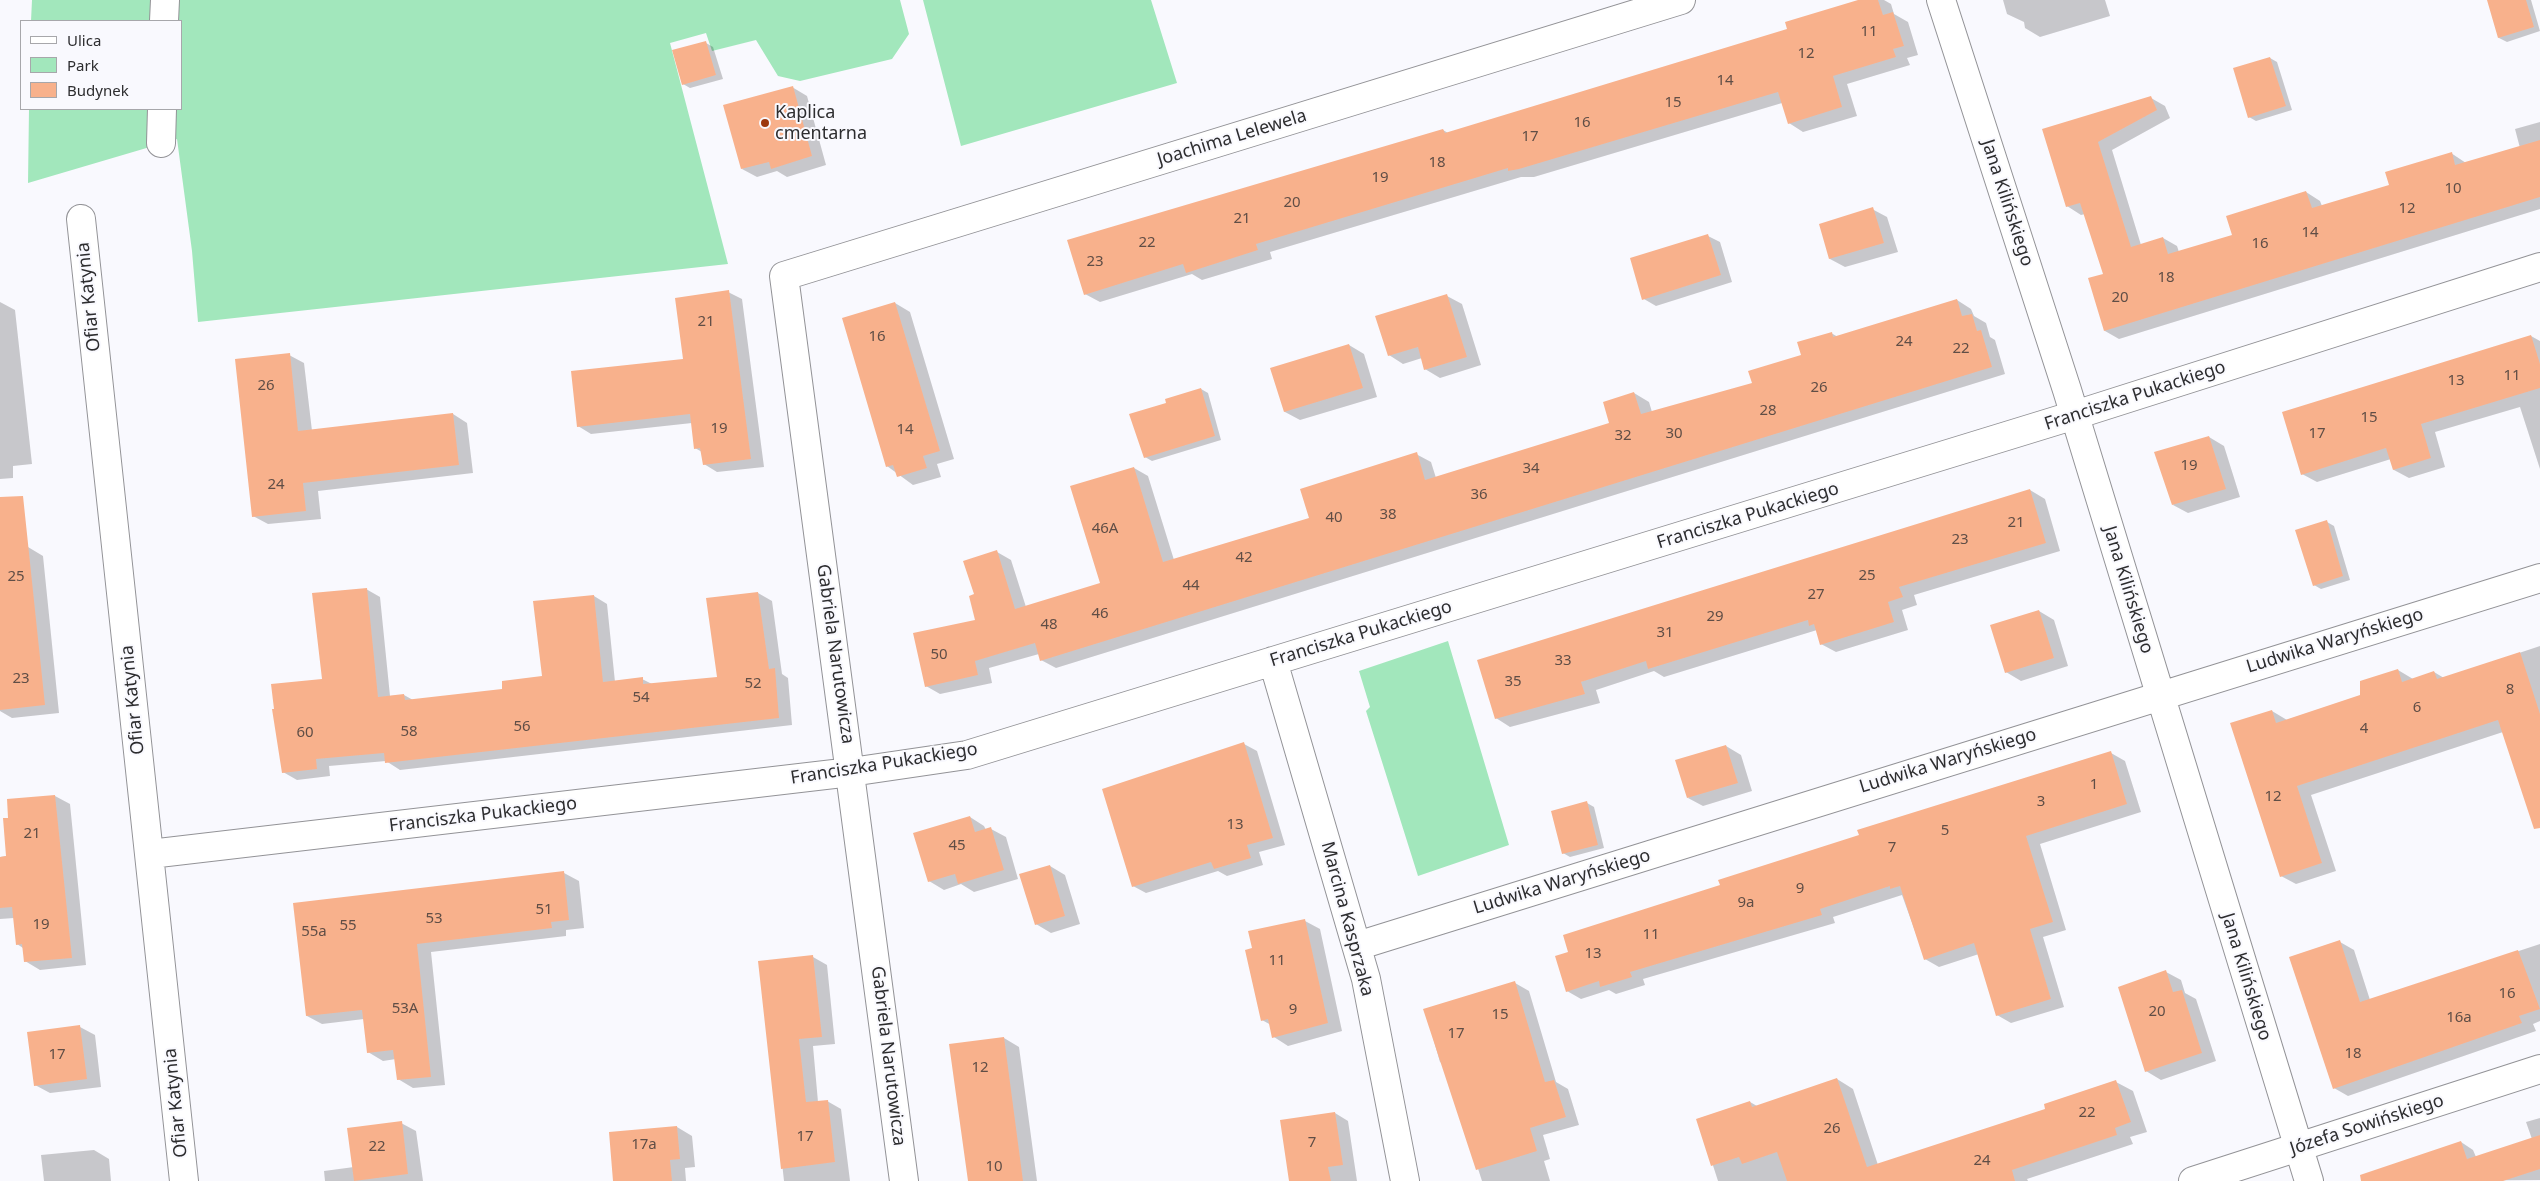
<!DOCTYPE html>
<html>
<head>
<meta charset="utf-8">
<style>
  body { margin:0 }
  #map { position:relative; width:2540px; height:1181px; overflow:hidden; background:#f9f9fe; font-family:"Noto Sans",sans-serif }
  canvas { display:block }
  .legend { position:absolute; left:20px; top:20px; width:162px; height:90px; box-sizing:border-box; background:#f9f9fe; border:1px solid #a7a7ab; margin:0; padding:6px 9px; list-style:none; font-size:15px; color:#2d2d2f }
  .legend li { display:flex; align-items:center; gap:10px; height:25px }
  .legend b { width:25px; border:1px solid #a7a7ab }
</style>
</head>
<body>
<div id="map">
<canvas width="2540" height="1181"></canvas>
<ul class="legend">
<li><b style="height:6px;background:#fff"></b>Ulica</li>
<li><b style="height:14px;background:#a2e7bc"></b>Park</li>
<li><b style="height:14px;background:#f8b18c"></b>Budynek</li>
</ul>
</div>
<script>
const ctx = document.querySelector('canvas').getContext('2d');
ctx.lineJoin = 'round';
function fillPath(path, color) { ctx.fillStyle = color; ctx.fill(path, 'evenodd'); }
const toPath = rows => new Path2D(rows.map(r => 'M' + r).join(''));
function trace(path, color, width, dash) { ctx.strokeStyle = color; ctx.lineWidth = width; ctx.lineCap = dash ? 'butt' : 'round'; ctx.setLineDash(dash || []); ctx.stroke(path); }
function drawText(font, color, halo, rows, align = 'center') {
  ctx.font = font + ' "Noto Sans",sans-serif'; ctx.lineWidth = 4; ctx.setLineDash([]); ctx.textBaseline = 'middle'; ctx.strokeStyle = halo; ctx.fillStyle = color; for (const [text, x, y, turn = 0] of rows) {
    ctx.save(); ctx.translate(x, y); ctx.rotate((+turn || 0) * Math.PI / 180); ctx.textAlign = isNaN(turn) ? turn : align; if (halo) ctx.strokeText(text, 0, 0); ctx.fillText(text, 0, 0); ctx.restore();
  }
}
fillPath(toPath([
  [32,0,900,0,909,34,892,59,800,81,778,76,756,40,712,51,706,33,670,43,728,264,198,322,192,251,177,139,28,183,29,109,181,109,181,21,31,21],
  [923,0,1151,0,1177,83,961,146],
  [1448,641,1509,845,1418,876,1366,711,1370,707,1359,671]
]), '#a2e7bc');
fillPath(toPath([
  [1862,0,1884,0,1891,4,1894,14,1908,22,1918,55,1907,58,1910,65,1847,84,1857,116,1803,132,1789,123,1782,103,1534,177,1521,177,1270,252,1272,259,1202,280,1192,274,1100,302,1085,294,1443,130,1448,133,1788,30],
  [2003,0,2105,0,2110,16,2040,37,2025,28,2024,22,2007,14],
  [2488,0,2531,0,2540,31,2507,42,2499,38],
  [706,43,713,47,723,79,690,88,683,84],
  [2270,58,2277,62,2292,110,2256,121,2249,117],
  [792,87,807,96,826,165,787,177,777,171,757,177,742,169],
  [2151,98,2165,106,2170,118,2112,150,2141,245,2163,238,2177,246,2179,252,2233,236,2306,192,2320,201,2322,206,2391,186,2451,153,2466,163,2520,148,2515,129,2540,122,2540,209,2119,339,2105,331,2105,275,2085,214,2081,215,2067,206,2044,130],
  [1872,209,1887,217,1898,252,1845,267,1830,259,1820,225],
  [1708,236,1720,242,1732,282,1656,306,1644,299],
  [728,292,742,299,764,467,717,472,704,464,702,452,695,448,692,423,591,434,578,426,685,360],
  [1447,296,1462,304,1481,365,1440,378,1425,369,1422,358,1403,364,1389,355],
  [1957,300,1971,309,1974,316,1986,323,1990,337,1995,340,2005,374,1056,668,1041,660,1039,654,989,668,992,683,940,694,926,686,976,621,976,595,997,552,1011,560,1026,607,1101,584,1134,468,1148,476,1174,560,1311,519,1416,454,1431,462,1436,478,1611,424,1634,393,1649,402,1652,412,1753,384,1802,356,1831,333,1838,337],
  [0,302,15,310,32,464,13,466,13,478,0,479],
  [895,303,910,312,954,459,937,464,941,477,913,485,887,466],
  [2531,336,2540,341,2540,469,2520,407,2435,432,2445,467,2409,478,2394,470,2391,459,2317,482,2302,474],
  [1349,345,1364,354,1377,397,1300,420,1285,412,1271,369],
  [289,355,304,363,312,431,453,414,467,423,473,473,318,491,321,519,268,524,253,516],
  [1201,389,1208,393,1221,440,1152,461,1145,457,1168,403],
  [2209,437,2224,446,2240,497,2188,513,2173,505],
  [2030,490,2045,499,2060,551,1914,595,1917,605,1902,610,1908,630,1836,652,1821,644,1817,630,1664,677,1654,671,1596,690,1600,703,1510,727,1496,718],
  [2327,522,2334,526,2350,580,2321,589,2314,585],
  [28,547,43,556,59,713,12,718,0,711,0,550],
  [366,589,380,597,390,696,404,695,413,700,504,690,544,677,594,596,607,604,615,682,642,679,652,684,719,678,708,599,758,593,772,601,782,674,788,678,792,725,400,770,386,761,329,766,330,776,297,780,283,772,323,680],
  [2039,611,2054,620,2068,666,2021,681,2006,672],
  [2540,646,2540,777,2503,732,2311,795,2336,871,2296,884,2281,876,2272,711,2287,720,2361,696,2398,670,2413,679,2434,672,2444,678],
  [1244,744,1257,751,1285,845,1259,852,1263,865,1227,876,1218,871,1146,893,1133,886],
  [1726,746,1741,755,1752,791,1703,806,1688,798],
  [2111,753,2125,761,2141,812,2040,844,2066,930,2043,937,2064,1007,2011,1023,1997,1015,1979,954,1939,967,1925,959,1902,895,1833,917,1835,923,1643,979,1645,985,1616,994,1609,990,1581,999,1567,991,1721,886,1861,836],
  [55,796,70,804,86,965,40,970,25,961,23,948,17,944,14,918,0,919,0,857,7,856,10,819],
  [1587,803,1594,807,1604,848,1570,857,1563,853],
  [970,817,984,826,986,830,991,829,1006,837,1018,879,974,892,961,884,944,890,929,881],
  [1050,866,1065,875,1080,924,1051,933,1036,924],
  [564,873,579,881,584,928,566,930,566,936,431,952,445,1085,413,1088,398,1079,396,1059,383,1061,368,1052,364,1019,322,1024,307,1016,294,904],
  [1305,921,1320,929,1342,1031,1288,1046,1274,1037,1271,1025,1262,1020,1253,949],
  [2340,942,2354,950,2370,1000,2540,944,2540,1021,2533,1024,2536,1031,2348,1096,2334,1088],
  [813,957,827,965,835,1044,813,1046,818,1102,827,1101,841,1109,850,1181,784,1181,760,962],
  [2166,972,2181,980,2185,993,2196,999,2216,1061,2161,1080,2146,1071],
  [1515,983,1529,991,1556,1082,1568,1089,1579,1125,1543,1135,1550,1159,1544,1161,1550,1181,1482,1181,1444,1064,1440,1062,1425,1010],
  [80,1027,95,1035,101,1087,50,1093,35,1085],
  [1004,1038,1019,1047,1037,1181,969,1181],
  [1837,1079,1853,1089,1878,1165,2047,1109,2116,1082,2133,1091,2147,1132,2130,1137,2133,1144,2027,1179,2028,1181,1718,1181,1698,1119,1750,1102,1757,1106],
  [1335,1113,1348,1121,1357,1181,1291,1181],
  [2540,1118,2540,1180,2416,1181,2461,1142,2473,1150,2476,1157,2532,1139,2526,1122],
  [401,1123,416,1131,423,1181,325,1181,324,1171,354,1167],
  [677,1127,692,1136,695,1167,685,1168,686,1181,614,1181],
  [94,1150,109,1159,111,1181,44,1181,41,1155]
]), '#0003');
fillPath(toPath([
  [1858,0,1878,0,1883,15,1893,12,1904,46,1893,49,1896,57,1833,76,1842,107,1788,124,1778,92,1519,169,1508,171,1508,168,1256,244,1258,250,1186,273,1183,264,1084,295,1067,240,1443,129,1445,133,1787,29,1785,22],
  [2487,0,2526,0,2534,27,2498,38],
  [706,41,716,75,682,85,672,50],
  [2270,57,2286,106,2248,118,2233,68],
  [793,86,812,156,771,169,769,162,741,169,723,105],
  [2151,96,2157,110,2098,142,2131,247,2163,237,2168,254,2232,235,2226,216,2306,191,2312,208,2389,185,2385,172,2452,152,2455,165,2540,140,2540,197,2104,331,2088,278,2103,274,2080,203,2066,207,2042,129],
  [1873,207,1884,243,1829,259,1819,224],
  [1708,234,1721,275,1642,300,1630,258],
  [729,290,751,459,703,465,700,448,694,449,690,414,577,427,571,371,683,359,675,298],
  [1447,294,1467,357,1424,370,1418,347,1388,356,1375,316],
  [1957,299,1962,316,1972,314,1977,331,1981,330,1992,367,1040,661,1035,643,975,661,978,675,925,687,913,633,975,620,969,596,974,594,963,561,997,550,1015,609,1100,583,1070,486,1134,467,1163,562,1309,518,1300,489,1417,452,1425,480,1609,423,1603,402,1634,392,1641,414,1752,383,1748,371,1801,355,1797,342,1832,332,1833,337],
  [895,302,940,451,923,456,927,468,897,477,893,465,886,467,842,318],
  [2531,335,2540,364,2540,388,2421,424,2431,458,2393,470,2386,448,2301,475,2282,412],
  [1349,344,1363,388,1284,412,1270,368],
  [290,353,298,431,453,413,459,465,303,483,306,511,252,517,235,359],
  [1201,388,1215,436,1144,458,1129,414,1166,403,1165,399],
  [2209,436,2226,489,2172,505,2154,452],
  [2030,489,2046,543,1899,587,1903,597,1888,602,1894,622,1820,645,1814,624,1809,626,1808,620,1648,669,1646,661,1581,682,1585,694,1495,719,1477,660],
  [23,496,45,705,0,710,0,497],
  [2327,520,2343,576,2313,586,2295,530],
  [367,588,378,697,404,694,405,700,502,689,502,681,542,676,533,601,594,595,603,682,643,677,643,684,717,677,706,598,758,592,769,669,775,668,779,718,385,763,384,753,316,759,317,769,282,773,272,709,274,709,271,684,322,679,312,593],
  [2039,610,2054,658,2005,673,1990,625],
  [2520,652,2540,714,2540,828,2534,829,2498,720,2297,786,2322,863,2280,877,2230,723,2272,710,2276,723,2360,695,2360,681,2398,669,2402,682,2434,671,2437,679],
  [1244,742,1273,838,1247,845,1251,858,1214,869,1211,862,1132,887,1102,789],
  [1726,745,1738,783,1687,798,1675,760],
  [2111,751,2127,804,2026,836,2053,922,2030,929,2051,999,1996,1016,1974,943,1924,960,1900,886,1890,889,1890,886,1820,909,1822,915,1630,972,1632,977,1600,987,1599,981,1566,992,1555,956,1568,952,1563,935,1720,885,1718,880,1859,835,1857,830],
  [55,795,72,958,24,962,22,944,16,945,12,907,0,908,0,857,6,856,3,818,8,818,7,799],
  [1587,801,1598,845,1562,854,1551,811],
  [970,816,975,832,991,827,1004,870,958,884,955,874,928,882,913,833],
  [1050,865,1065,916,1035,925,1019,874],
  [564,871,569,920,551,922,552,928,417,944,431,1077,397,1080,393,1050,367,1053,362,1010,306,1016,293,903],
  [1305,919,1328,1023,1272,1038,1268,1019,1261,1021,1245,950,1252,948,1248,931],
  [2340,940,2360,1002,2518,950,2540,1009,2519,1016,2522,1023,2333,1089,2289,957],
  [813,955,822,1037,799,1039,806,1102,828,1100,835,1162,781,1169,758,961],
  [2166,970,2173,992,2182,990,2202,1053,2145,1072,2118,987],
  [1515,981,1545,1082,1554,1080,1566,1117,1530,1128,1537,1151,1476,1170,1423,1009],
  [80,1025,87,1079,34,1086,27,1032],
  [1004,1037,1023,1181,968,1181,949,1044],
  [1837,1078,1867,1167,2045,1109,2044,1104,2116,1080,2131,1122,2115,1128,2117,1135,2012,1170,2015,1181,1787,1181,1777,1152,1742,1164,1739,1157,1711,1166,1696,1119,1750,1101,1752,1107],
  [1335,1112,1343,1165,1328,1167,1331,1181,1289,1181,1280,1120],
  [402,1121,408,1174,354,1181,347,1128],
  [677,1126,680,1159,670,1160,672,1181,613,1181,609,1132],
  [2540,1135,2540,1169,2503,1181,2361,1181,2360,1175,2461,1141,2467,1159]
]), '#f8b18c');
const minor = toPath([
  [1941,0,2067,390,2309,1181],
  [164,21,165,0],
  [161,143,162,109],
  [81,219,184,1181],
  [1273,661,1366,979,1405,1181],
  [150,854,851,772,967,755,2075,415,2540,267],
  [1357,946,2540,578],
  [904,1181,784,276,1681,0],
  [2193,1181,2540,1069]
]);
trace(minor, '#939397', 30);
trace(minor, '#fff', 28);
for (const [x, y, r, color] of [
  [765,123,5,"#9d380c"]
]) { const dot = new Path2D(); dot.arc(x, y, r, 0, 2 * Math.PI); ctx.fillStyle = color; ctx.fill(dot); trace(dot, '#f9f9fe', 2); }
drawText('15px', '#604e46', null, [
  ["11",1869,32],
  ["12",1806,54],
  ["14",1725,81],
  ["15",1673,103],
  ["16",1582,123],
  ["17",1530,137],
  ["18",1437,163],
  ["19",1380,178],
  ["10",2453,189],
  ["20",1292,203],
  ["12",2407,209],
  ["21",1242,219],
  ["14",2310,233],
  ["22",1147,243],
  ["16",2260,244],
  ["23",1095,262],
  ["18",2166,278],
  ["20",2120,298],
  ["21",706,322],
  ["16",877,337],
  ["24",1904,342],
  ["22",1961,349],
  ["11",2512,376],
  ["13",2456,381],
  ["26",266,386],
  ["26",1819,388],
  ["28",1768,411],
  ["15",2369,418],
  ["19",719,429],
  ["14",905,430],
  ["30",1674,434],
  ["17",2317,434],
  ["32",1623,436],
  ["19",2189,466],
  ["34",1531,469],
  ["24",276,485],
  ["36",1479,495],
  ["38",1388,515],
  ["40",1334,518],
  ["21",2016,523],
  ["46A",1105,529],
  ["23",1960,540],
  ["42",1244,558],
  ["25",1867,576],
  ["25",16,577],
  ["44",1191,586],
  ["27",1816,595],
  ["46",1100,614],
  ["29",1715,617],
  ["48",1049,625],
  ["31",1665,633],
  ["50",939,655],
  ["33",1563,661],
  ["23",21,679],
  ["35",1513,682],
  ["52",753,684],
  ["8",2510,690],
  ["54",641,698],
  ["6",2417,708],
  ["56",522,727],
  ["4",2364,729],
  ["58",409,732],
  ["60",305,733],
  ["1",2094,785],
  ["12",2273,797],
  ["3",2041,802],
  ["13",1235,825],
  ["5",1945,831],
  ["21",32,834],
  ["45",957,846],
  ["7",1892,848],
  ["9",1800,889],
  ["9a",1746,903],
  ["51",544,910],
  ["53",434,919],
  ["19",41,925],
  ["55",348,926],
  ["55a",314,932],
  ["11",1651,935],
  ["13",1593,954],
  ["11",1277,961],
  ["16",2507,994],
  ["53A",405,1009],
  ["9",1293,1010],
  ["20",2157,1012],
  ["15",1500,1015],
  ["16a",2459,1018],
  ["17",1456,1034],
  ["18",2353,1054],
  ["17",57,1055],
  ["12",980,1068],
  ["22",2087,1113],
  ["26",1832,1129],
  ["17",805,1137],
  ["7",1312,1143],
  ["17a",644,1145],
  ["22",377,1147],
  ["24",1982,1161],
  ["10",994,1167]
]);
drawText('18px', '#2d2d2f', '#f9f9fe', [
  ["Kaplica",775,113],
  ["cmentarna",775,134]
], 'left');
drawText('18px', '#2d2d2f', '#f9f9fe', [
  ["Joachima Lelewela",1232,138,-17],
  ["Jana Kilińskiego",2007,203,72],
  ["Ofiar Katynia",89,297,-96],
  ["Franciszka Pukackiego",2135,396,-18],
  ["Franciszka Pukackiego",1748,516,-17],
  ["Jana Kilińskiego",2128,590,73],
  ["Franciszka Pukackiego",1361,634,-17],
  ["Ludwika Waryńskiego",2335,641,-17],
  ["Gabriela Narutowicza",835,654,82],
  ["Ofiar Katynia",133,700,-96],
  ["Ludwika Waryńskiego",1948,761,-17],
  ["Franciszka Pukackiego",884,764,-9],
  ["Franciszka Pukackiego",483,815,-7],
  ["Ludwika Waryńskiego",1562,882,-17],
  ["Marcina Kasprzaka",1347,919,75],
  ["Jana Kilińskiego",2246,977,73],
  ["Gabriela Narutowicza",888,1056,83],
  ["Ofiar Katynia",176,1103,-96],
  ["Józefa Sowińskiego",2367,1125,-18]
]);
</script>
</body>
</html>
